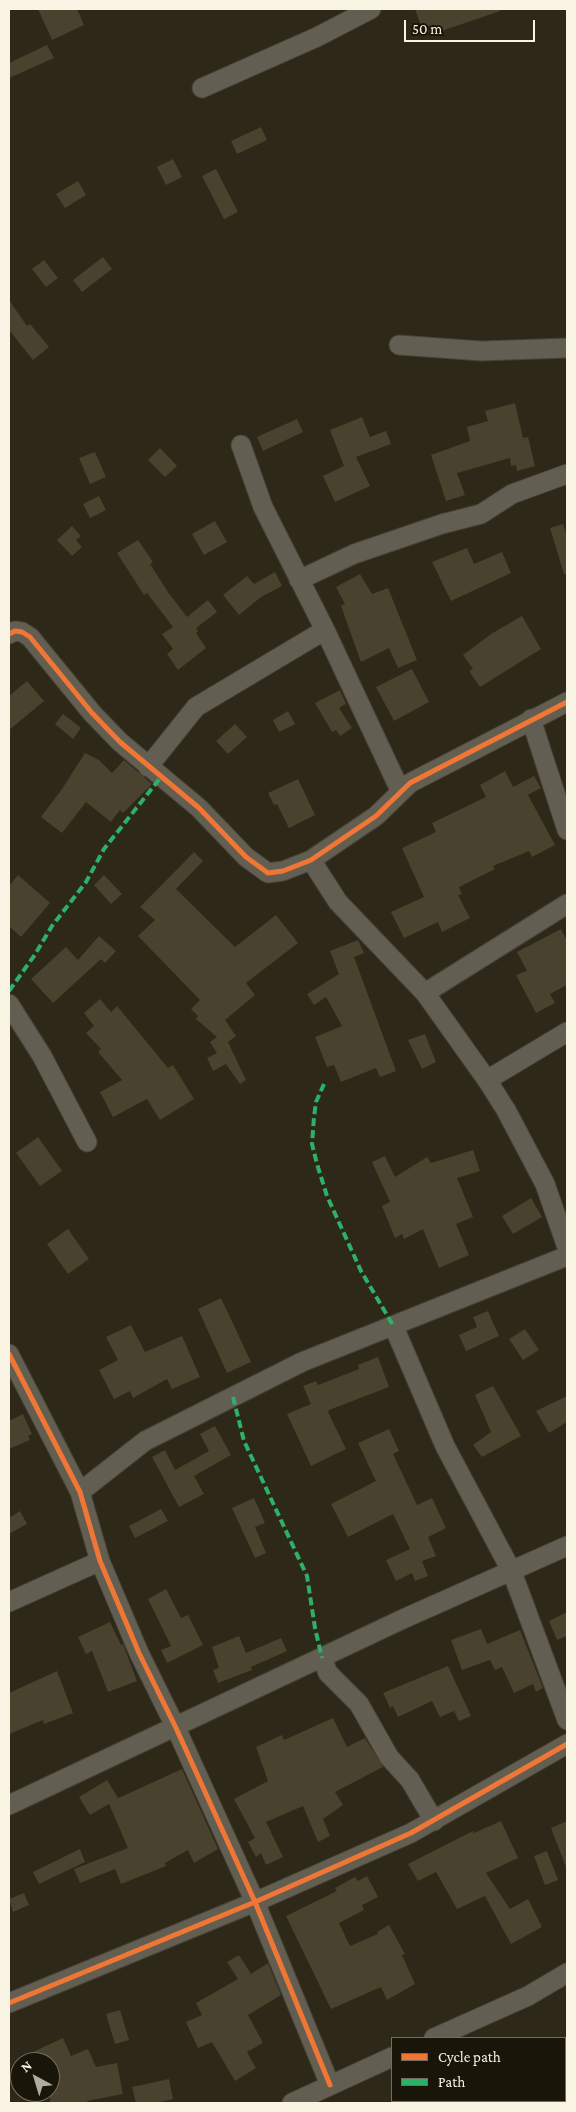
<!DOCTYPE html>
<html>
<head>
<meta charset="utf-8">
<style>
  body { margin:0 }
  #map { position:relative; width:576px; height:2112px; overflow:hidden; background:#2d2818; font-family:"Crimson Pro",serif }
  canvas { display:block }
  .frame { position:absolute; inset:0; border:10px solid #f9f3e3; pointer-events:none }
  .legend { position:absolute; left:391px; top:2037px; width:175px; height:65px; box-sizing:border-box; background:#191509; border:1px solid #736e60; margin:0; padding:6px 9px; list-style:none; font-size:15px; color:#f9f3e3 }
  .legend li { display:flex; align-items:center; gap:10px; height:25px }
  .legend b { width:25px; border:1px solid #736e60 }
  .north { position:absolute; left:10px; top:2052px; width:50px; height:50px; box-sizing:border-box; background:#191509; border:1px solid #736e60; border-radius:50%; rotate:321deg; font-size:14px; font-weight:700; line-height:20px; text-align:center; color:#f9f3e3 }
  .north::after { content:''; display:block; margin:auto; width:18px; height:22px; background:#b2ac9c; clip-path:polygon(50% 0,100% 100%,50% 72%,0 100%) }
  .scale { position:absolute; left:404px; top:20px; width:131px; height:22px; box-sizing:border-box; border:2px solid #f9f3e3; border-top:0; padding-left:6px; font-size:15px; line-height:18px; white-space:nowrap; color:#f9f3e3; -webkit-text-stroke:4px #191509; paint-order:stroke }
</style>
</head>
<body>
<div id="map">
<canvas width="576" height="2112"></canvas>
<div class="frame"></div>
<ul class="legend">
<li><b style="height:6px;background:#f07635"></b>Cycle path</li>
<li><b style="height:6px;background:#2db169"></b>Path</li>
</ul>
<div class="north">N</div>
<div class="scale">50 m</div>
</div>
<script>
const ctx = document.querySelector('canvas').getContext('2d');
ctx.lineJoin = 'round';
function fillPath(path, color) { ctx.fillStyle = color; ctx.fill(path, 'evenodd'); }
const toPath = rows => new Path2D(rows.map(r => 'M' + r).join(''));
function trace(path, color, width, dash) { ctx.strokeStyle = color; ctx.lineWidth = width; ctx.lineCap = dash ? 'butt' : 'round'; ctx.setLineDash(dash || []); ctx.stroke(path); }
fillPath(toPath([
  [38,9,77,9,84,25,52,40],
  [415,9,500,9,500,11,430,35,421,26],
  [47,45,54,58,9,78,9,63],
  [261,127,267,140,237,154,231,141],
  [173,159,182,177,166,185,157,167],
  [216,169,238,212,224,219,202,176],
  [78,181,86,195,65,208,56,194],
  [103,257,112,269,82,292,73,280],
  [44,260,58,278,46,287,32,269],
  [9,300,27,326,30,324,49,347,33,360,9,330],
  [515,403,523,438,528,437,535,466,517,471,516,465,511,466,510,458,457,473,465,495,446,501,431,455,470,441,467,427,488,421,485,411],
  [362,417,370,437,386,431,391,444,356,457,370,486,335,502,323,476,344,466,330,430],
  [297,419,303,432,263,451,257,437],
  [160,448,177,466,165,477,148,460],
  [95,452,106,477,90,484,79,458],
  [99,496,106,510,90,518,83,504],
  [215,521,227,542,204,555,192,534],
  [563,524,567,537,567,574,564,574,550,528],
  [72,526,81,536,76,540,82,547,72,556,57,540],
  [138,540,153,562,150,564,168,592,187,617,208,600,217,612,196,628,198,632,196,633,206,648,178,670,167,654,173,649,162,634,173,627,147,593,144,595,117,553],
  [467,548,474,564,502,552,511,573,451,601,432,562],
  [275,572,282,586,261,597,239,615,223,595,247,576,254,584],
  [360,574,372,594,388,588,417,660,398,668,389,648,361,662,341,606,345,604,336,587],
  [522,616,541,649,480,687,469,671,473,669,463,655,491,634],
  [412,669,429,702,394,721,376,687],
  [27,681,44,701,9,730,9,696],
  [340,690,346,704,339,708,352,728,340,736,336,730,332,732,315,703],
  [288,711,295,724,279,732,273,720],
  [63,714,81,728,73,739,55,724],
  [235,724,247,737,228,754,216,741],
  [85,753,99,760,112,773,124,760,152,784,123,813,120,810,111,822,86,802,62,833,41,817,62,789],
  [505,771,513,787,534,776,541,788,528,795,555,845,532,857,529,851,493,866,495,869,459,887,462,894,458,895,470,918,442,932,438,922,404,938,391,912,424,897,402,848,436,832,432,823,486,797,480,785],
  [298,779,315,815,289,828,277,804,274,805,268,793],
  [194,852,203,861,176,889,235,947,276,915,298,943,246,983,255,995,225,1020,236,1036,228,1042,246,1080,240,1084,226,1064,213,1071,207,1058,217,1053,210,1042,217,1037,196,1019,198,1016,191,1009,200,1000,138,936,155,920,140,907],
  [18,875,50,903,21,937,9,926,9,886],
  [104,875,122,894,111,904,94,885],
  [561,929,567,941,567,985,550,994,555,1003,536,1013,516,975,527,971,517,952],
  [99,936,116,951,105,963,101,959,53,1003,31,979,66,947,78,960],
  [358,940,364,953,354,957,396,1071,380,1077,376,1068,341,1082,334,1065,327,1067,315,1037,342,1026,326,997,314,1005,307,994,339,974,330,951],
  [100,999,111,1012,117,1006,168,1068,173,1065,194,1099,160,1120,147,1099,113,1117,100,1092,122,1080,98,1052,101,1049,86,1033,94,1026,84,1013],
  [425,1034,436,1062,422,1069,408,1040],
  [38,1137,62,1171,40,1186,16,1153],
  [473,1150,480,1171,457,1178,473,1217,456,1224,469,1255,439,1268,423,1229,404,1239,402,1234,395,1238,382,1206,390,1202,372,1162,385,1156,395,1177,427,1157,431,1163],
  [531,1198,542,1217,513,1234,502,1216],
  [68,1229,89,1259,68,1274,47,1244],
  [221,1298,251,1362,227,1373,198,1309],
  [488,1311,499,1336,466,1351,459,1335,477,1327,473,1317],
  [131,1325,145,1352,182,1336,200,1377,172,1389,167,1379,133,1398,130,1391,114,1399,99,1370,118,1360,106,1337],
  [525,1329,539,1350,523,1360,509,1339],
  [378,1357,389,1387,329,1410,328,1412,346,1449,311,1466,287,1414,311,1404,303,1386,316,1381,318,1385,359,1369,358,1365],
  [493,1386,521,1436,482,1457,473,1445,491,1432,475,1395],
  [567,1396,567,1422,549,1433,536,1411],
  [23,1414,32,1434,28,1436,30,1440,9,1449,9,1421],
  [215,1426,231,1455,194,1476,204,1494,179,1507,152,1457,165,1450,175,1470,209,1451,200,1434],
  [389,1429,399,1451,393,1454,417,1505,432,1498,446,1528,428,1537,436,1556,422,1561,428,1576,415,1581,412,1573,396,1581,386,1560,410,1549,393,1514,348,1537,331,1504,376,1481,358,1443],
  [254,1498,265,1523,255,1527,266,1553,255,1558,232,1508],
  [161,1509,168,1521,135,1538,129,1526],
  [20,1511,27,1524,9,1534,9,1518],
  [166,1589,181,1618,188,1615,203,1645,167,1663,161,1650,171,1646,148,1599],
  [567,1612,567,1636,557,1640,549,1621],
  [110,1622,121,1645,123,1644,137,1681,108,1692,92,1651,86,1654,78,1637],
  [481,1629,487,1644,520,1630,543,1688,536,1692,533,1684,514,1693,502,1667,495,1670,490,1660,462,1670,451,1640],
  [239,1636,246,1653,281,1638,287,1651,251,1667,252,1670,218,1683,213,1670,219,1668,212,1647],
  [448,1666,471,1716,459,1721,454,1711,440,1717,432,1701,398,1717,393,1706,390,1708,383,1693],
  [57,1671,73,1713,44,1724,43,1720,9,1734,9,1693],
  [333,1718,347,1747,365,1738,383,1767,335,1792,343,1805,323,1819,330,1836,318,1842,303,1806,266,1822,283,1857,266,1865,261,1853,256,1857,248,1842,255,1838,234,1799,268,1781,256,1747,282,1735,284,1740],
  [182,1769,218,1849,194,1863,188,1850,165,1863,166,1866,121,1884,115,1869,80,1883,74,1869,128,1848,109,1804,90,1815,79,1797,107,1780,118,1798,112,1801],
  [501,1821,518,1858,486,1873,510,1909,528,1899,542,1927,511,1944,485,1896,457,1909,436,1872,418,1881,408,1864,473,1831,474,1833],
  [567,1821,567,1867,566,1867,551,1828],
  [80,1849,85,1862,39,1884,33,1872],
  [547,1851,558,1880,545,1885,534,1856],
  [367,1876,378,1897,362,1905,364,1910,339,1923,350,1946,378,1934,377,1932,389,1925,405,1954,402,1955,415,1984,387,2000,381,1987,331,2009,286,1916,337,1891,335,1888,355,1877,358,1881],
  [24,1893,29,1905,13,1912,9,1899],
  [239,1955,251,1974,268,1963,281,1995,248,2015,263,2043,247,2052,256,2068,235,2081,212,2042,198,2048,186,2022,202,2015,196,2003,238,1979,227,1962],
  [120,2010,129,2040,115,2044,106,2014],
  [63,2038,71,2056,88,2049,96,2067,117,2063,123,2094,87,2101,88,2103,50,2103,50,2062,39,2062,35,2051],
  [169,2079,173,2099,155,2103,136,2103,132,2087]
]), '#49422e');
const minor = toPath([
  [202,88,317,37,371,9],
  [399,345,481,351,567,348],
  [241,445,263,507,325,630,400,790],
  [299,580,354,554,442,524,481,514,512,494,567,474],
  [9,634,15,631,22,632,30,637,92,713,120,742,199,808,246,857,268,873,283,871,311,860,376,816,410,783,567,702],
  [531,719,567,830],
  [148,767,196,707,325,630],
  [311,860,338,902,425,993,487,1080,506,1110,545,1184,567,1247],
  [425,993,567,904],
  [9,1004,42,1056,87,1142],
  [487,1080,567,1032],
  [394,1327,445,1446,512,1572,567,1720],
  [9,1354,80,1492,100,1561,139,1653,176,1728,255,1902,330,2085],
  [80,1492,145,1441,302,1362,567,1256],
  [9,1602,100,1561],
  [322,1658,328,1673,359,1704,389,1757,410,1780,434,1821],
  [9,1805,403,1619,567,1546],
  [9,2003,255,1902,411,1833,567,1744],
  [434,2038,528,1996,567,1973],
  [440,2101,441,2103],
  [292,2103,392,2057]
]);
trace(minor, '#464236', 21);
trace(minor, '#625e51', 19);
trace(toPath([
  [9,991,34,956,52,926,86,882,104,849,161,777],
  [324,1084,316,1102,314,1117,312,1144,317,1164,327,1196,361,1271,394,1327],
  [233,1397,244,1441,307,1576,315,1628,322,1658]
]), '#2db169', 4, [8, 4]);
trace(toPath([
  [9,634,15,631,22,632,30,637,92,713,120,742,199,808,246,857,268,873,283,871,311,860,376,816,410,783,567,702],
  [9,1354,80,1492,100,1561,139,1653,176,1728,255,1902,330,2085],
  [9,2003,255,1902,411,1833,567,1744]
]), '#f07635', 5);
</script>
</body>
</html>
